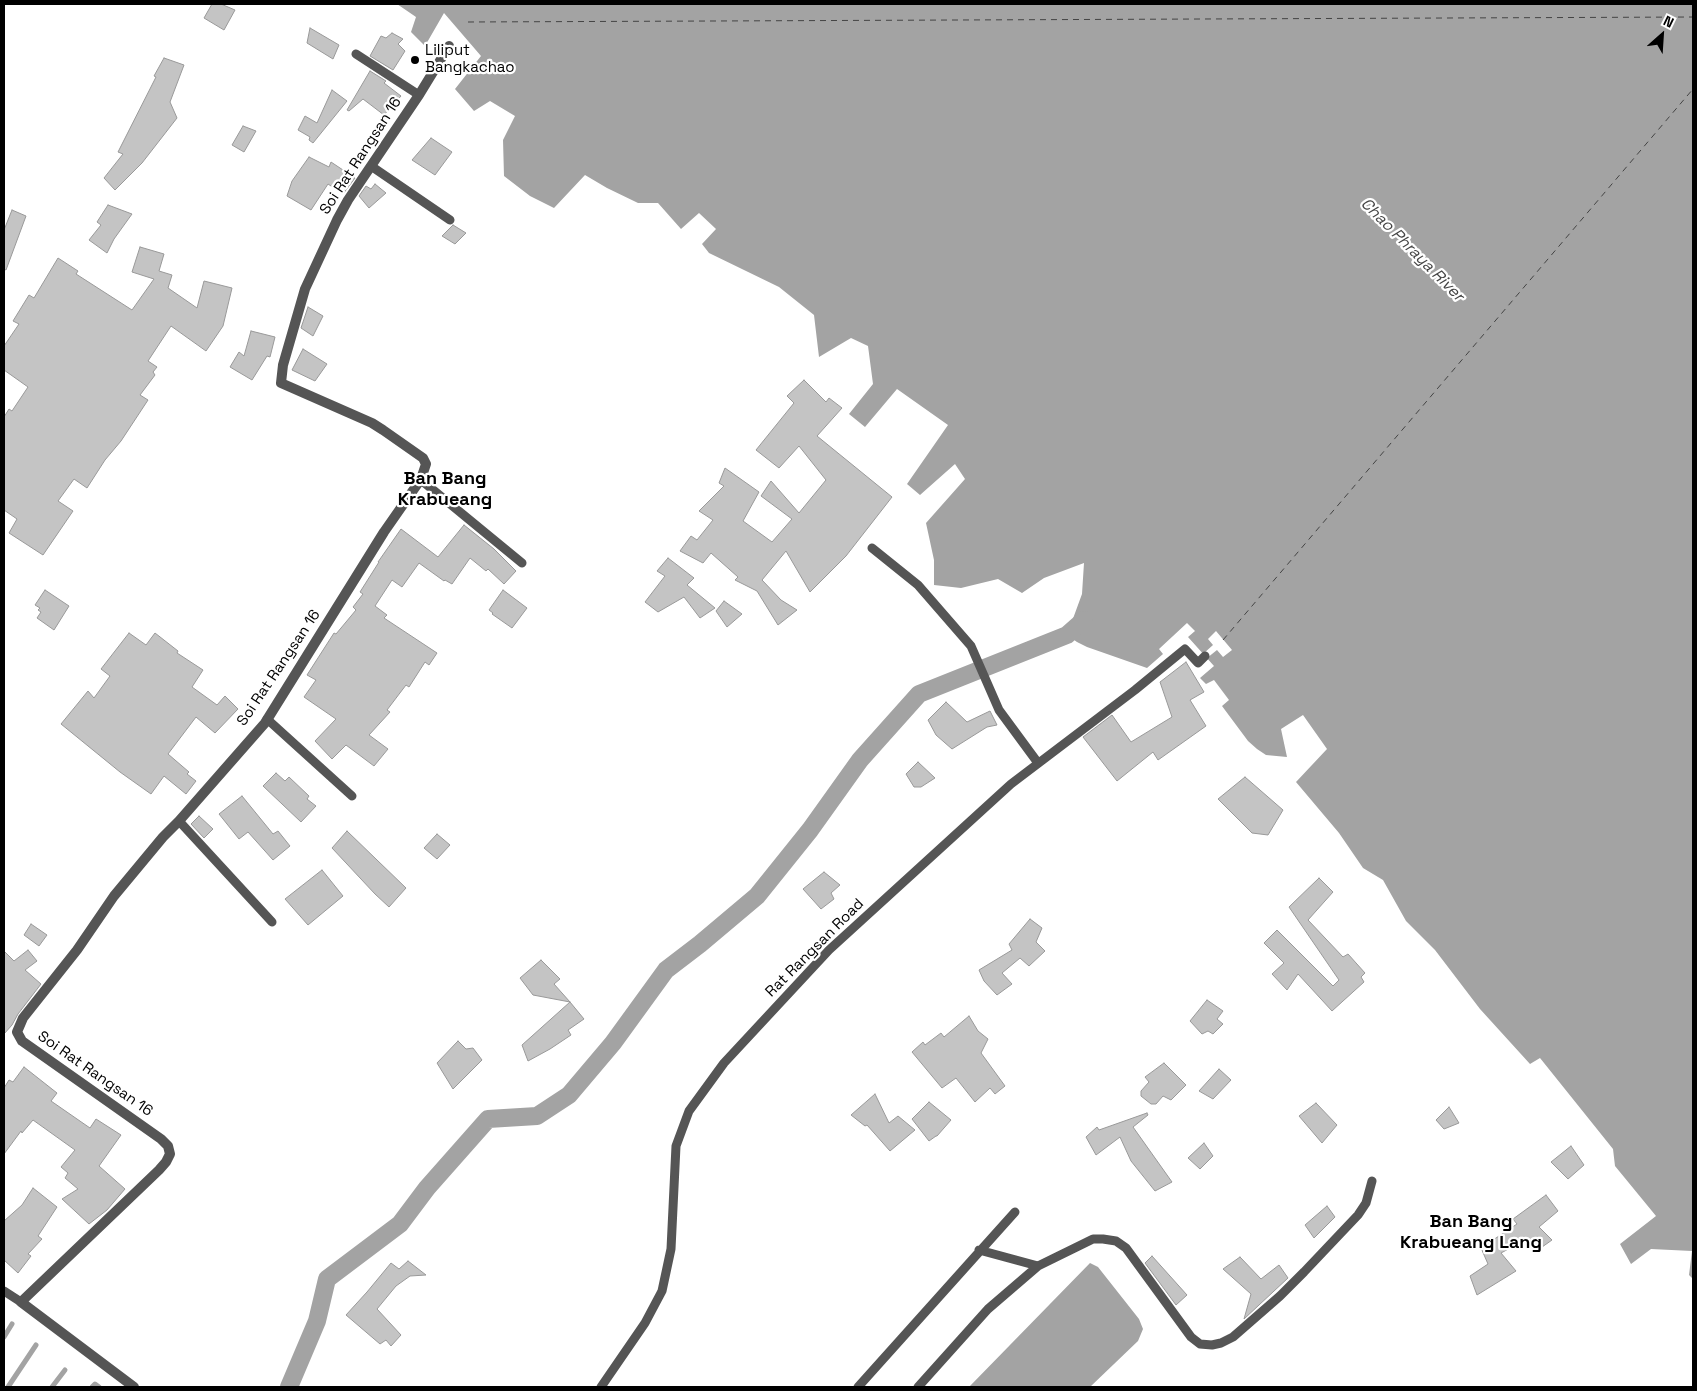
<!DOCTYPE html>
<html>
<head>
<meta charset="utf-8">
<style>
  body { margin:0 }
  #map { position:relative; width:1697px; height:1391px; overflow:hidden; background:#fff; font-family:"Space Grotesk",sans-serif }
  canvas { display:block }
  .frame { position:absolute; inset:0; border:5px solid #000; pointer-events:none }
  .north { position:absolute; left:1637px; top:10px; width:50px; height:50px; -webkit-text-stroke:4px #fff; paint-order:stroke; rotate:26deg; font-size:14px; font-weight:700; line-height:20px; text-align:center; color:#000 }
  .north::after { content:''; display:block; margin:auto; width:18px; height:22px; background:#000; clip-path:polygon(50% 0,100% 100%,50% 72%,0 100%) }
</style>
</head>
<body>
<div id="map">
<canvas width="1697" height="1391"></canvas>
<div class="frame"></div>
<div class="north">N</div>
</div>
<script>
const ctx = document.querySelector('canvas').getContext('2d');
ctx.lineJoin = 'round';
function fillPath(path, color) { ctx.fillStyle = color; ctx.fill(path, 'evenodd'); }
const toPath = rows => new Path2D(rows.map(r => 'M' + r).join(''));
function trace(path, color, width, dash) { ctx.strokeStyle = color; ctx.lineWidth = width; ctx.lineCap = dash ? 'butt' : 'round'; ctx.setLineDash(dash || []); ctx.stroke(path); }
function drawText(font, color, halo, rows, align = 'center') {
  ctx.font = font + ' "Space Grotesk",sans-serif'; ctx.lineWidth = 4.5; ctx.setLineDash([]); ctx.textBaseline = 'middle'; ctx.strokeStyle = halo; ctx.fillStyle = color; for (const [text, x, y, turn = 0] of rows) {
    ctx.save(); ctx.translate(x, y); ctx.rotate((+turn || 0) * Math.PI / 180); ctx.textAlign = isNaN(turn) ? turn : align; if (halo) ctx.strokeText(text, 0, 0); ctx.fillText(text, 0, 0); ctx.restore();
  }
}
fillPath(toPath([
  [397,4,1693,4,1693,1279,1689,1275,1692,1251,1651,1249,1631,1264,1620,1244,1656,1216,1615,1166,1613,1149,1540,1058,1530,1064,1480,1009,1435,950,1406,921,1383,880,1363,868,1339,833,1296,782,1327,749,1303,715,1281,729,1287,757,1266,755,1257,749,1248,741,1222,706,1229,700,1214,680,1206,684,1200,678,1214,666,1188,637,1195,631,1187,623,1159,649,1163,654,1147,668,1087,647,1077,642,1067,635,1082,594,1084,563,1044,578,1022,593,998,579,961,588,934,585,934,560,926,523,965,479,955,464,920,495,907,484,948,425,897,389,865,427,849,414,873,384,868,346,851,338,819,357,814,315,779,287,709,253,702,244,716,229,699,213,681,229,658,203,638,203,607,188,585,175,554,208,530,196,504,176,503,140,515,116,490,101,474,111,455,89,481,56,444,13,425,46,411,32,416,17],
  [1090,1263,1098,1267,1139,1319,1143,1329,1138,1341,1090,1387,969,1387]
]), '#a3a3a3');
fillPath(toPath([
  [1216,631,1232,650,1223,657,1217,650,1207,658,1203,654,1213,645,1208,639]
]), '#fff');
trace(toPath([
  [4,1337,12,1324],
  [8,1387,36,1345],
  [52,1387,65,1370],
  [92,1387,95,1384,99,1387]
]), '#a3a3a3', 5);
trace(toPath([
  [289,1387,317,1321,327,1279,400,1224,427,1188,488,1119,537,1116,569,1095,613,1043,666,970,700,944,757,896,810,830,860,760,919,694,1067,635,1084,620]
]), '#a3a3a3', 18);
trace(toPath([
  [468,22,1693,17],
  [1223,640,1693,89]
]), '#444', 1, [6, 5]);
const building = toPath([
  [212,4,221,4,235,10,224,30,204,18,212,4],
  [310,28,339,45,333,59,307,43,310,28],
  [392,33,403,39,398,44,405,51,393,70,370,56,381,36,386,38,392,33],
  [164,58,184,65,170,102,177,118,142,163,115,190,104,178,123,154,118,152,156,77,154,76,164,58],
  [370,71,386,81,384,83,401,96,384,115,363,99,349,111,347,110,370,71],
  [332,90,347,101,313,143,309,140,310,137,298,130,305,116,317,123,332,90],
  [243,126,256,131,244,152,232,145,243,126],
  [431,138,452,152,435,175,412,160,431,138],
  [309,157,329,167,331,162,355,178,343,194,328,184,311,210,287,196,292,181,309,157],
  [375,184,386,193,369,208,359,196,366,186,371,189,375,184],
  [108,205,132,214,114,239,107,253,89,240,101,225,97,222,108,205],
  [12,210,26,216,6,270,4,269,4,230,12,210],
  [453,225,466,233,455,244,442,236,453,225],
  [140,247,164,254,159,271,172,275,168,288,197,308,204,281,232,288,223,326,206,351,171,326,148,361,157,367,153,372,155,375,140,395,148,400,121,441,105,460,87,488,74,479,58,501,73,511,43,555,9,533,17,519,4,510,4,417,9,409,12,411,28,387,4,370,4,346,19,324,13,321,29,295,34,298,58,258,78,271,76,274,132,310,154,279,132,272,140,247],
  [308,307,323,316,313,336,301,328,308,307],
  [251,331,275,337,270,357,267,356,252,380,230,367,239,352,244,356,251,331],
  [303,349,327,364,315,381,292,370,303,349],
  [804,380,826,402,829,398,842,408,817,436,892,497,846,556,810,592,786,551,762,580,781,600,797,610,778,625,757,591,735,580,738,577,711,553,703,563,680,551,691,536,697,540,713,520,699,511,724,486,719,483,725,468,759,492,743,521,772,542,792,519,761,496,771,481,799,513,826,480,799,446,779,468,756,450,794,403,787,396,804,380],
  [464,525,494,549,516,571,504,584,488,569,486,571,470,558,452,584,445,580,444,581,419,563,402,587,392,580,375,606,387,615,384,618,437,653,429,665,425,662,409,687,406,685,387,710,390,712,369,735,388,749,374,766,346,745,332,759,315,741,336,719,304,697,316,680,307,675,334,633,336,634,356,610,353,607,363,594,360,592,379,562,378,562,401,529,438,557,464,525],
  [668,558,694,578,687,585,715,608,700,618,684,597,658,612,645,602,665,576,657,571,668,558],
  [45,590,69,606,54,630,37,618,41,612,38,610,40,608,35,605,45,590],
  [503,590,527,608,512,628,492,614,493,613,489,610,503,590],
  [724,601,742,614,727,627,716,611,724,601],
  [129,633,146,645,155,633,178,651,177,653,203,670,192,687,217,705,225,696,238,709,215,733,196,717,168,754,189,772,187,774,196,781,186,794,164,776,151,794,120,772,61,724,88,691,94,698,110,676,101,669,129,633],
  [1186,662,1204,692,1190,700,1206,726,1158,760,1153,752,1117,781,1083,737,1112,715,1131,742,1172,717,1160,682,1186,662],
  [946,702,967,722,990,711,997,725,987,727,952,749,936,735,928,720,946,702],
  [918,762,935,778,921,787,914,787,906,774,918,762],
  [276,773,285,781,289,777,309,796,307,799,316,806,301,822,263,786,276,773],
  [1245,777,1283,810,1268,835,1252,833,1218,799,1245,777],
  [242,796,273,834,278,831,290,846,273,860,248,832,239,839,219,814,242,796],
  [199,816,213,829,204,838,191,824,199,816],
  [347,831,406,888,389,907,375,894,332,848,347,831],
  [437,834,450,845,437,859,424,848,437,834],
  [322,870,343,896,308,925,285,899,322,870],
  [824,872,840,885,831,893,834,899,821,909,803,889,824,872],
  [1319,878,1333,892,1308,920,1343,957,1348,954,1365,973,1361,977,1364,982,1332,1011,1298,974,1287,990,1272,974,1284,963,1264,943,1277,930,1333,986,1339,980,1289,907,1319,878],
  [1030,919,1042,928,1036,942,1045,951,1029,966,1020,958,1002,973,1012,984,997,995,984,981,979,970,1012,950,1009,944,1030,919],
  [31,924,47,935,39,946,24,935,31,924],
  [28,950,37,961,25,970,41,984,18,1014,12,1025,4,1034,4,951,14,961,28,950],
  [541,960,560,979,554,984,570,1002,533,995,520,978,541,960],
  [1207,1000,1223,1011,1217,1019,1223,1024,1213,1034,1208,1031,1202,1034,1190,1021,1207,1000],
  [570,1002,584,1019,568,1030,571,1035,550,1049,528,1061,522,1045,570,1002],
  [969,1016,978,1031,988,1039,981,1053,1005,1086,995,1094,990,1088,975,1102,956,1078,942,1088,912,1052,923,1042,925,1045,941,1033,944,1037,969,1016],
  [458,1041,466,1049,473,1048,482,1060,453,1089,437,1063,458,1041],
  [1164,1063,1186,1085,1171,1100,1163,1096,1156,1104,1151,1104,1141,1096,1141,1091,1149,1082,1145,1077,1164,1063],
  [24,1067,57,1093,51,1101,90,1128,96,1119,121,1135,99,1166,125,1189,107,1210,89,1224,62,1199,78,1189,65,1178,68,1173,61,1167,75,1150,33,1120,22,1133,21,1131,4,1154,4,1088,9,1080,13,1082,24,1067],
  [1219,1069,1231,1080,1213,1099,1199,1091,1219,1069],
  [875,1094,889,1123,898,1116,915,1130,890,1151,867,1125,865,1126,851,1115,875,1094],
  [929,1102,951,1120,937,1136,936,1136,929,1141,912,1119,929,1102],
  [1316,1103,1337,1125,1322,1143,1299,1116,1316,1103],
  [1449,1107,1459,1123,1444,1129,1436,1120,1449,1107],
  [1147,1113,1148,1115,1133,1127,1172,1182,1155,1191,1131,1161,1120,1137,1096,1155,1086,1137,1097,1127,1099,1130,1147,1113],
  [1204,1143,1213,1156,1200,1169,1188,1158,1204,1143],
  [1571,1146,1584,1165,1568,1179,1551,1162,1571,1146],
  [33,1188,57,1207,38,1236,42,1239,28,1254,31,1256,18,1273,4,1260,4,1221,22,1205,33,1188],
  [1546,1195,1558,1211,1539,1227,1552,1240,1535,1252,1527,1239,1501,1253,1516,1271,1477,1295,1470,1276,1488,1264,1481,1248,1517,1224,1513,1219,1546,1195],
  [1327,1206,1335,1217,1314,1238,1305,1225,1327,1206],
  [1152,1256,1187,1295,1176,1305,1145,1263,1152,1256],
  [1240,1257,1261,1279,1279,1265,1288,1278,1244,1319,1251,1294,1223,1269,1240,1257],
  [408,1261,426,1275,410,1276,396,1286,377,1309,401,1335,391,1346,386,1340,380,1344,346,1315,367,1292,391,1263,399,1269,408,1261]
]);
fillPath(building, '#c4c4c4');
trace(building, '#999', 1);
trace(toPath([
  [356,54,419,95],
  [371,166,450,220],
  [421,480,522,563],
  [872,548,918,585,971,646,999,710,1038,763],
  [267,719,352,796],
  [179,821,272,922],
  [979,1250,1038,1266,1093,1239,1103,1239,1116,1241,1126,1248,1191,1337,1200,1344,1212,1345,1221,1343,1233,1337,1280,1296,1304,1272,1358,1215,1366,1203,1372,1181],
  [4,1291,21,1302],
  [601,1387,645,1323,662,1291,671,1249,676,1146,689,1111,724,1063,829,950,1011,784,1135,690,1185,649,1198,663,1205,656],
  [858,1387,1015,1212],
  [918,1387,988,1309,1038,1266]
]), '#555', 9);
trace(toPath([
  [134,1387,21,1302,159,1170,166,1162,170,1154,168,1146,161,1139,22,1041,17,1032,23,1018,77,950,114,896,163,837,179,821,265,723,384,532,421,479,426,464,423,458,383,430,372,423,281,383,283,365,305,289,337,220,348,200,419,95,449,46]
]), '#555', 10);
for (const [x, y, r, color] of [
  [415,60,5,"#000"]
]) { const dot = new Path2D(); dot.arc(x, y, r, 0, 2 * Math.PI); ctx.fillStyle = color; ctx.fill(dot); trace(dot, '#fff', 2); }
drawText('15px', '#000', '#fff', [
  ["Liliput",425,51],
  ["Bangkachao",425,68]
], 'left');
drawText('15px', '#000', '#fff', [
  ["Soi Rat Rangsan 16",361,156,-57],
  ["Soi Rat Rangsan 16",279,668,-56],
  ["Rat Rangsan Road",815,948,-45],
  ["Soi Rat Rangsan 16",95,1074,35]
]);
drawText('italic 16px', '#444', '#fff', [
  ["Chao Phraya River",1412,250,45]
]);
drawText('bold 18px', '#000', '#fff', [
  ["Ban Bang",445,479],
  ["Krabueang",445,500],
  ["Ban Bang",1471,1222],
  ["Krabueang Lang",1471,1243]
]);
</script>
</body>
</html>
